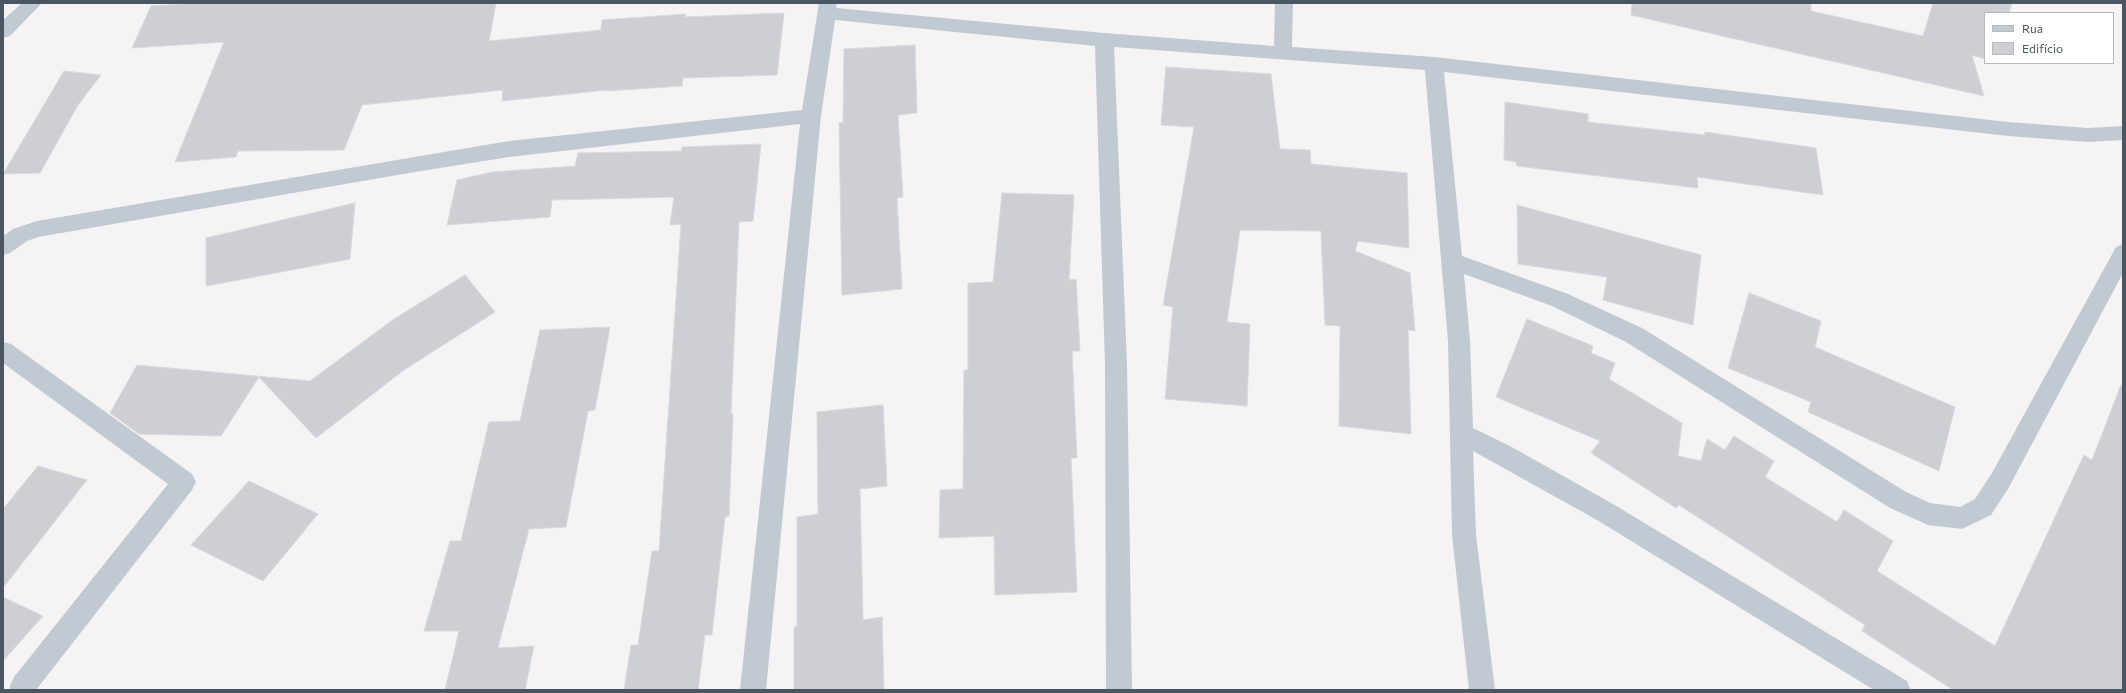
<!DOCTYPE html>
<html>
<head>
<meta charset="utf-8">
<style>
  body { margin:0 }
  #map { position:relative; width:2126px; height:693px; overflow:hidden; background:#f5f3f3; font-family:Commissioner,sans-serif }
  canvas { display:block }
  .frame { position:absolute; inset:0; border:4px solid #4a5661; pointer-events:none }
  .legend { position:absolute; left:1984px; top:12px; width:130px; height:52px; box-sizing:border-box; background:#fff; border:1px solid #b7bbc0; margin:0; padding:5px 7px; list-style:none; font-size:12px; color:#4a5661 }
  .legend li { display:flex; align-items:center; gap:8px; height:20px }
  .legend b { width:20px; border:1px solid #b7bbc0 }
</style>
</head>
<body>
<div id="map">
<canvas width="2126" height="693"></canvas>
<div class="frame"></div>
<ul class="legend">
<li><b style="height:5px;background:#c1cad2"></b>Rua</li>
<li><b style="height:11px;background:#cdcfd5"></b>Edifício</li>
</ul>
</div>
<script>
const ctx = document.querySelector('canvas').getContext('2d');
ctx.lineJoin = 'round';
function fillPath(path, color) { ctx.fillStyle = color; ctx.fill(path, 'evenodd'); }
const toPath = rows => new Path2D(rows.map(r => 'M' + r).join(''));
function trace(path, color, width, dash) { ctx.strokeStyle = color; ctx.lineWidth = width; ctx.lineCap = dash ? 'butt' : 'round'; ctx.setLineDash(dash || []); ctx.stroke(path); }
const building = toPath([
  [201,3,496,3,489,41,601,30,602,20,686,14,685,17,784,13,777,75,683,78,682,86,607,91,607,90,502,101,503,90,362,105,344,150,238,151,236,157,175,162,224,42,132,48,151,6,201,3],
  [1632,3,1811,3,1811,11,1923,36,1933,3,2012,3,2009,13,1985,13,1985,59,1972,55,1984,96,1631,15,1632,3],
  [915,45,917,113,898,115,903,197,897,198,902,289,842,295,839,123,843,122,844,49,915,45],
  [1166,67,1271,74,1280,149,1310,150,1311,164,1407,173,1409,248,1358,241,1355,251,1410,273,1415,331,1408,330,1411,434,1339,426,1340,326,1325,325,1321,231,1240,230,1227,322,1250,324,1247,406,1165,399,1173,307,1163,305,1194,127,1161,125,1166,67],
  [64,71,101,75,78,105,40,173,3,174,64,71],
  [1505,102,1588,114,1588,122,1705,135,1705,132,1816,148,1823,195,1697,177,1698,188,1517,166,1516,162,1504,160,1505,102],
  [761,144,753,221,739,222,731,414,733,414,729,516,725,517,712,635,705,635,698,690,624,690,631,645,638,645,652,551,659,551,681,224,670,225,674,197,552,200,550,217,447,225,457,180,492,172,575,166,578,153,681,151,682,147,761,144],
  [1002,193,1074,195,1069,280,1076,279,1080,351,1072,351,1077,458,1071,458,1077,592,995,595,994,536,939,538,940,490,963,489,964,370,968,370,968,283,993,282,1002,193],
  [355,203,350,259,206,286,206,238,355,203],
  [1517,205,1701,255,1693,325,1603,300,1607,277,1518,264,1517,205],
  [465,275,495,312,404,370,316,438,259,377,221,436,139,434,110,413,137,365,310,381,394,319,465,275],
  [1749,293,1821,321,1815,347,1955,407,1939,471,1808,412,1811,402,1728,368,1749,293],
  [1527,319,1593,346,1591,353,1615,363,1609,379,1682,423,1678,456,1701,461,1707,439,1725,450,1734,436,1774,461,1765,477,1837,522,1844,510,1893,541,1877,571,1995,646,2084,455,2092,460,2121,385,2123,385,2123,690,1953,690,1862,631,1865,625,1679,505,1676,508,1591,453,1600,441,1496,397,1527,319],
  [610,327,595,410,588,411,566,527,529,529,498,648,534,646,525,690,445,690,459,631,424,631,450,541,461,541,489,422,520,421,540,330,610,327],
  [883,405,887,486,860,489,863,620,882,617,884,690,794,690,794,627,797,627,797,517,818,514,817,412,883,405],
  [38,466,87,480,3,588,3,509,38,466],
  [249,481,318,514,263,581,191,545,249,481],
  [3,597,43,616,3,661,3,597]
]);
fillPath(building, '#cdcfd5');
trace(building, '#d7d9de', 1);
fillPath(toPath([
  [22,3,42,3,10,36,3,38,3,20,22,3],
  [819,3,837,3,836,8,1104,33,1274,46,1275,3,1293,3,1292,47,1434,57,2008,122,2088,128,2123,126,2123,140,2088,142,2008,136,1444,72,1462,256,1568,294,1642,328,1906,492,1930,503,1960,507,1975,499,1992,473,2116,247,2123,244,2123,273,2008,489,1991,515,1962,529,1928,525,1890,508,1626,342,1552,306,1464,274,1470,341,1473,428,1510,446,1613,504,1907,681,1911,690,1874,690,1597,520,1473,451,1476,535,1495,690,1469,690,1452,535,1448,341,1425,70,1114,47,1127,365,1132,690,1106,690,1105,365,1095,46,835,20,821,116,766,690,740,690,800,124,509,157,415,172,38,237,27,241,10,253,3,255,3,236,13,229,37,221,509,141,802,110,819,3],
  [3,342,11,344,192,474,196,482,192,490,36,690,10,690,10,686,14,677,168,484,3,363,3,342]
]), '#c1cad2');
</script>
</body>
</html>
